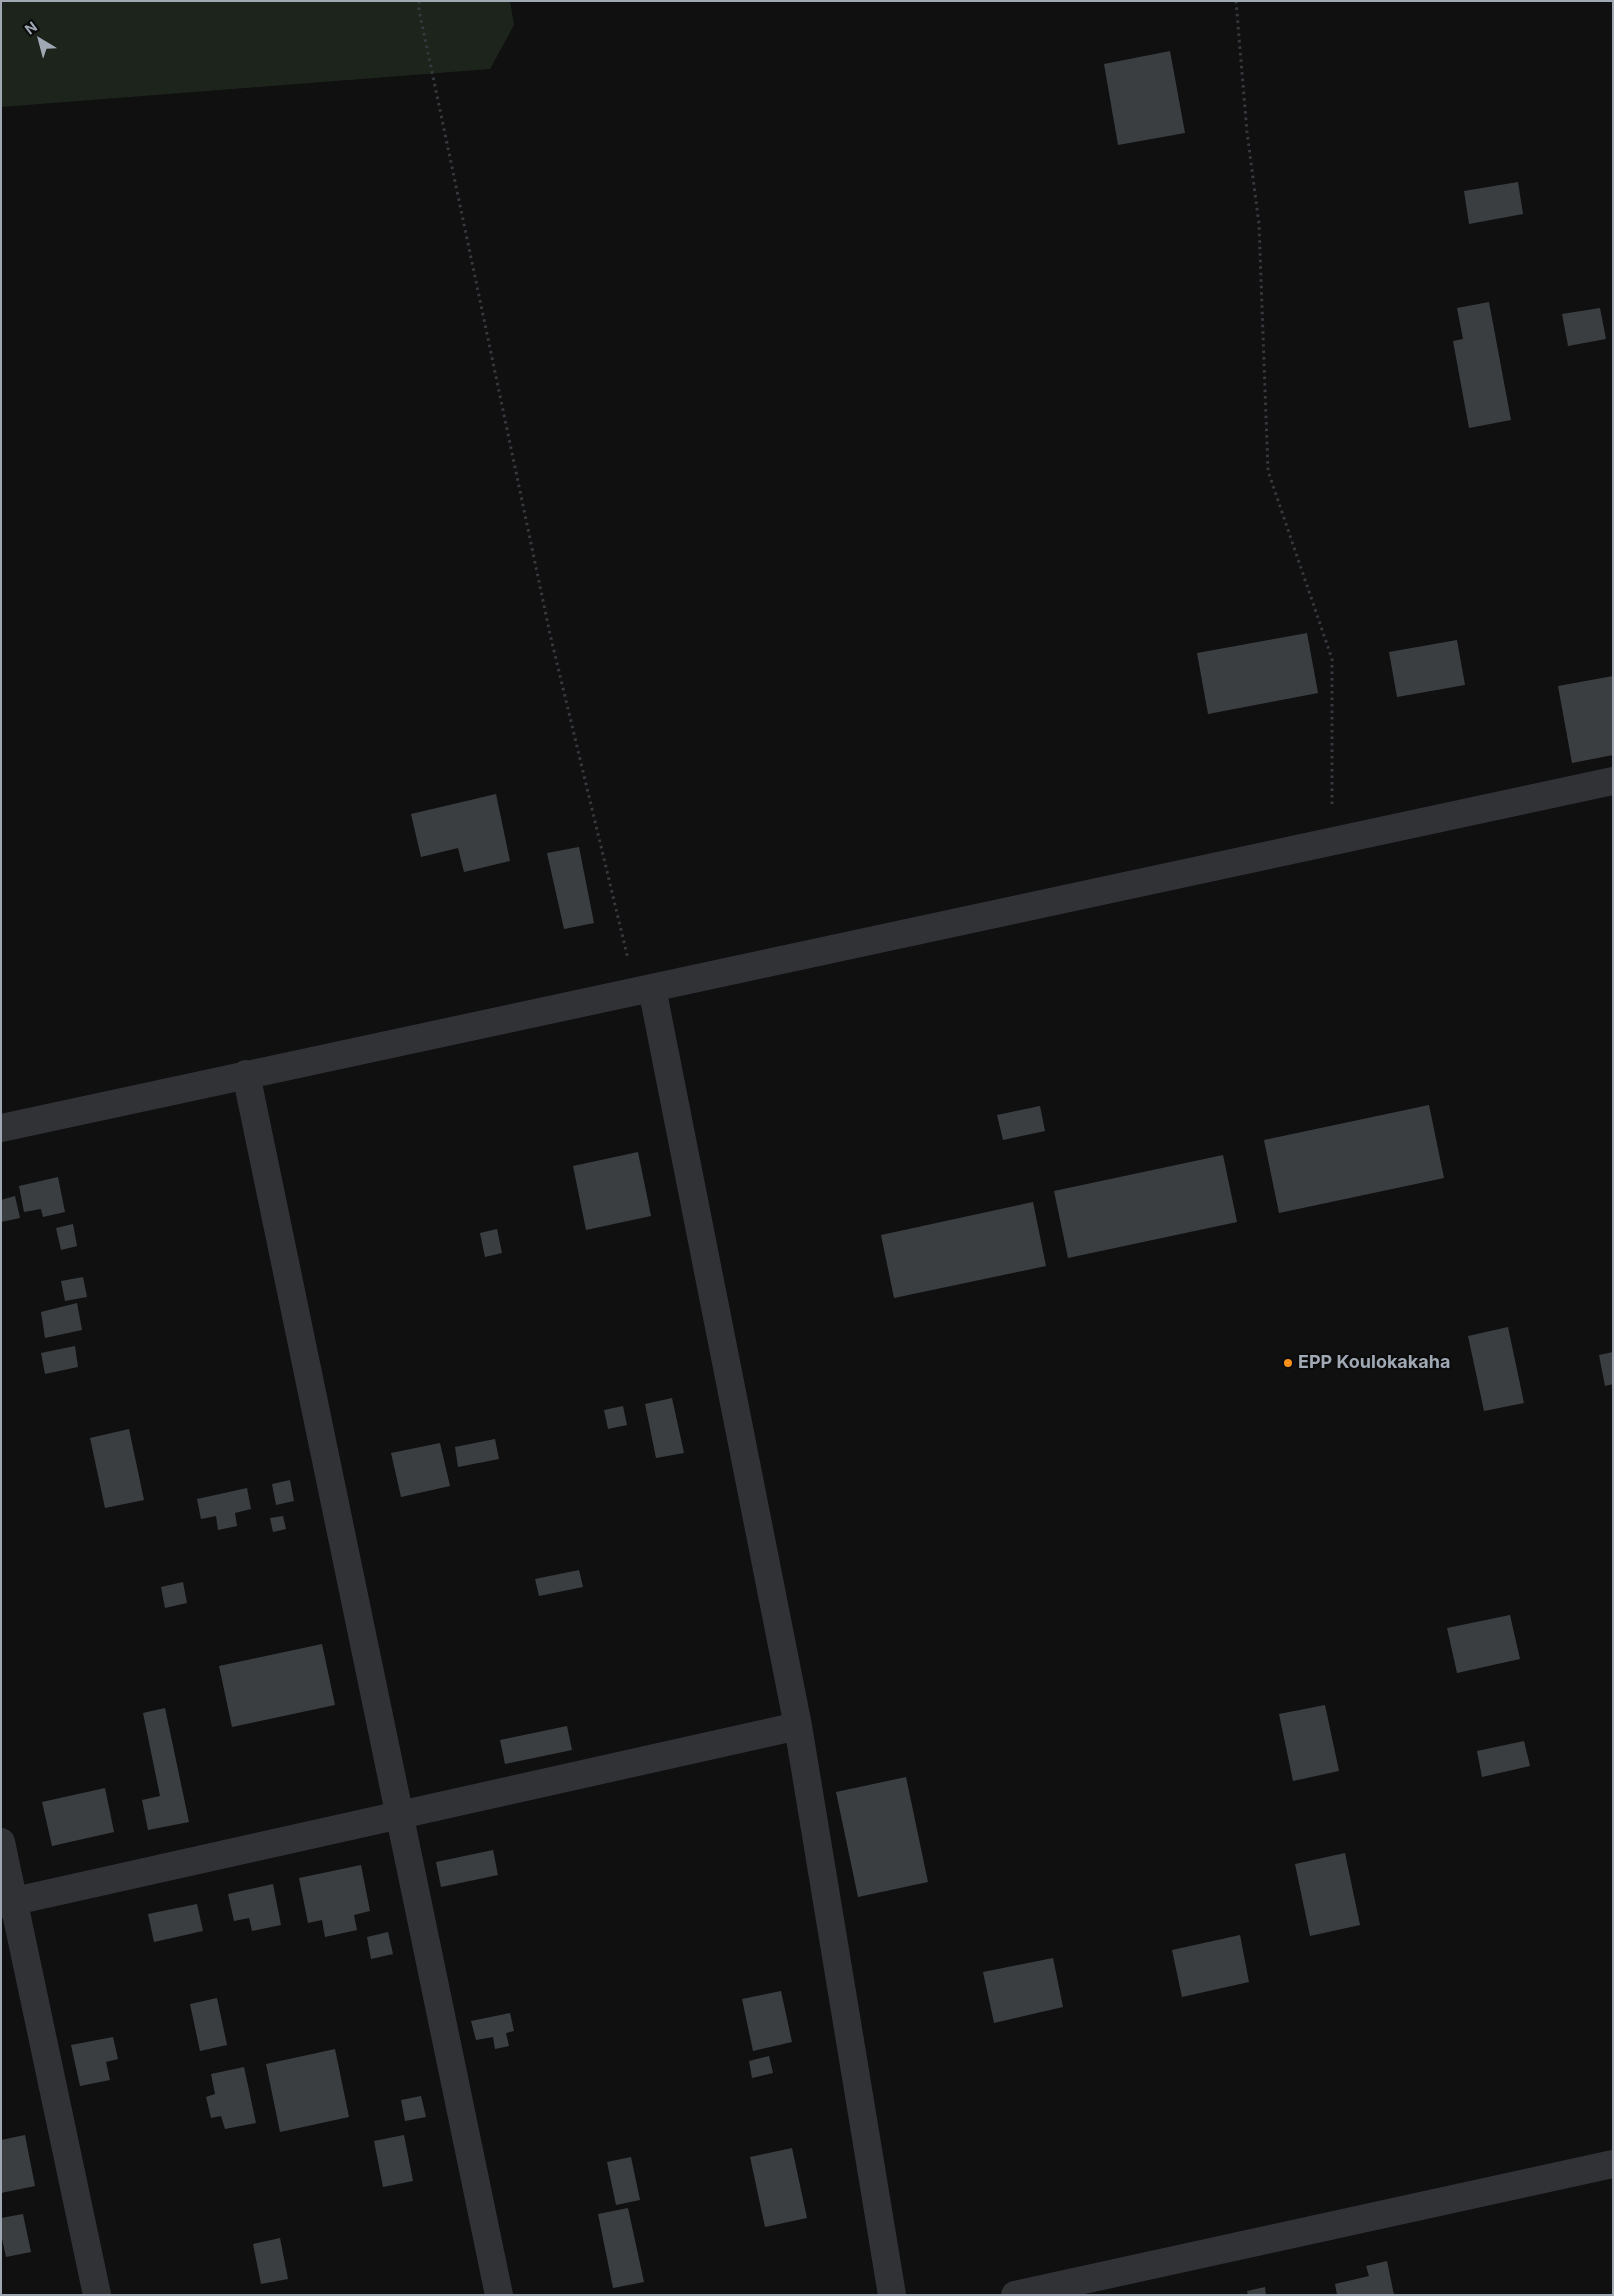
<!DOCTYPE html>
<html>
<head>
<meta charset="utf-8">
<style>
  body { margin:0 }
  #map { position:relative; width:1614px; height:2296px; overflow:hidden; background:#101011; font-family:Inter,sans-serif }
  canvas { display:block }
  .frame { position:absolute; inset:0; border:2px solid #9fa8b3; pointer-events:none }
  .north { position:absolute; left:15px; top:15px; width:50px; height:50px; -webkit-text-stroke:4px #0b0b0c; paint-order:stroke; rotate:323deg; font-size:14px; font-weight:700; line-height:20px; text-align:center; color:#9fa8b3 }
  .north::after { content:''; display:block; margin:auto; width:18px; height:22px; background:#9fa8b3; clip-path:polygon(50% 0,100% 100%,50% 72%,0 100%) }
</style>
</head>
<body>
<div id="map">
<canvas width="1614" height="2296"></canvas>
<div class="frame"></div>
<div class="north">N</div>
</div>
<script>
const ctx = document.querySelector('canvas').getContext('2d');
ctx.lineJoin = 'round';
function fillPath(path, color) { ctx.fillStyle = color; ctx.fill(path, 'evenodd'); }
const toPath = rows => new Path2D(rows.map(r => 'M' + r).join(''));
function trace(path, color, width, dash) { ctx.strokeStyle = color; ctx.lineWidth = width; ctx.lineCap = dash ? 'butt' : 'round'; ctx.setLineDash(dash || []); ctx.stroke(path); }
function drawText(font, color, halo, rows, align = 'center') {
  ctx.font = font + ' Inter,sans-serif'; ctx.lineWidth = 4; ctx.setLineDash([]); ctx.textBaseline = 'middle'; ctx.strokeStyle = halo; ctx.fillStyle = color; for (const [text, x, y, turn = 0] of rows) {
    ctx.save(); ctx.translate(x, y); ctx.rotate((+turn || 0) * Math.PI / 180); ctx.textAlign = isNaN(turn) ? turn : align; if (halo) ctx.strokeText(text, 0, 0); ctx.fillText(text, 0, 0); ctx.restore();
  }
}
fillPath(toPath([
  [1,1,510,1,514,25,490,69,1,107]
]), '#1c241c');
fillPath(toPath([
  [1170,51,1185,133,1118,145,1104,64],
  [1518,182,1523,214,1469,224,1464,191],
  [1489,302,1511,420,1469,428,1453,341,1463,339,1457,308],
  [1600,308,1606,339,1568,346,1562,314],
  [1307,633,1318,693,1208,714,1197,653],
  [1457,640,1465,685,1397,697,1389,652],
  [1613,676,1613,755,1572,763,1558,686],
  [496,794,510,861,464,872,458,848,421,857,411,814],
  [579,847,594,923,564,929,547,853],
  [1429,1105,1444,1178,1279,1213,1264,1140],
  [1040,1106,1045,1131,1003,1140,997,1115],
  [638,1152,651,1216,586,1230,573,1166],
  [1223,1155,1237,1222,1068,1258,1054,1191],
  [58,1177,65,1212,43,1217,41,1209,24,1212,19,1186],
  [15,1196,20,1218,1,1222,1,1200],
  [1033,1202,1046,1266,894,1298,881,1235],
  [73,1224,77,1246,61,1250,56,1228],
  [497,1229,502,1253,485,1257,480,1233],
  [83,1277,87,1297,65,1301,61,1281],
  [77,1303,82,1330,45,1338,41,1312],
  [1508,1327,1524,1403,1484,1411,1468,1336],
  [75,1346,78,1367,45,1374,41,1353],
  [1613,1352,1613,1384,1605,1386,1599,1355],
  [672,1398,684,1453,656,1458,645,1404],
  [623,1406,627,1425,608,1429,604,1410],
  [129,1429,144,1500,105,1508,90,1438],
  [495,1439,499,1459,458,1467,455,1447],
  [440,1443,450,1486,401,1497,391,1453],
  [290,1480,294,1501,276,1505,272,1484],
  [247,1488,251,1509,235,1513,237,1526,218,1530,216,1516,201,1519,197,1499],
  [283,1516,286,1529,273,1532,270,1518],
  [579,1570,583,1587,539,1596,535,1579],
  [183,1582,187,1603,165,1608,161,1587],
  [1510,1615,1520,1659,1457,1673,1447,1628],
  [322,1644,335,1705,232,1727,219,1666],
  [1325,1705,1339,1771,1293,1781,1279,1714],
  [165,1708,189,1822,148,1830,142,1800,160,1796,143,1713],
  [567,1726,572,1750,505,1764,500,1740],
  [1524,1741,1530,1766,1482,1777,1477,1751],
  [906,1777,928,1882,858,1897,836,1792],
  [105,1788,114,1832,52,1846,42,1802],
  [493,1850,498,1875,441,1887,436,1862],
  [1345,1853,1360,1925,1310,1936,1295,1864],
  [361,1865,370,1911,354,1915,357,1930,325,1937,322,1920,308,1923,299,1878],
  [273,1884,281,1925,252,1931,249,1918,234,1921,228,1894],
  [197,1904,203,1931,154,1942,148,1914],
  [388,1932,393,1954,371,1959,367,1937],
  [1240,1935,1249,1982,1182,1997,1172,1950],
  [1053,1958,1063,2007,994,2023,983,1972],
  [781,1991,792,2042,753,2051,742,1999],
  [217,1998,227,2045,200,2051,190,2004],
  [510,2013,514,2031,506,2033,509,2046,495,2049,493,2037,476,2040,471,2021],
  [113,2037,118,2059,106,2062,110,2080,80,2086,71,2045],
  [335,2049,349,2117,280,2132,266,2064],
  [769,2056,773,2073,752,2078,749,2061],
  [244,2067,256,2123,225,2129,221,2116,211,2118,206,2097,215,2094,211,2074],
  [421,2096,426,2117,405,2121,401,2100],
  [25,2135,35,2186,1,2193,1,2140],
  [404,2135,413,2181,383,2187,374,2141],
  [792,2148,807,2218,765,2227,750,2157],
  [631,2157,640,2200,616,2205,607,2162],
  [628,2208,644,2282,613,2288,598,2214],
  [23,2214,31,2252,6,2257,1,2234,1,2218],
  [280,2238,288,2279,261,2284,253,2244],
  [1387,2261,1394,2295,1337,2295,1335,2284,1369,2276,1366,2266],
  [1265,2287,1266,2295,1248,2295,1247,2291]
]), '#3b3e41');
trace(toPath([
  [419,1,419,10,550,634,628,959],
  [1236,1,1247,132,1259,224,1268,471,1332,659,1332,808]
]), '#36393e', 3, [2.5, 4]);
trace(toPath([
  [652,988,798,1726,892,2295],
  [246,1074,499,2295],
  [1,1128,1613,781],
  [1,1842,97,2295],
  [1,1904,798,1726],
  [1015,2295,1613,2164]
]), '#303236', 28);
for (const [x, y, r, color] of [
  [1288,1363,5,"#ff911a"]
]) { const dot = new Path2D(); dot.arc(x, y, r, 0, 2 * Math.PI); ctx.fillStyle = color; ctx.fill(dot); trace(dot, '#0b0b0c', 2); }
drawText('bold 18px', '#9fa8b3', '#0b0b0c', [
  ["EPP Koulokakaha",1298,1363]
], 'left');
</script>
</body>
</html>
